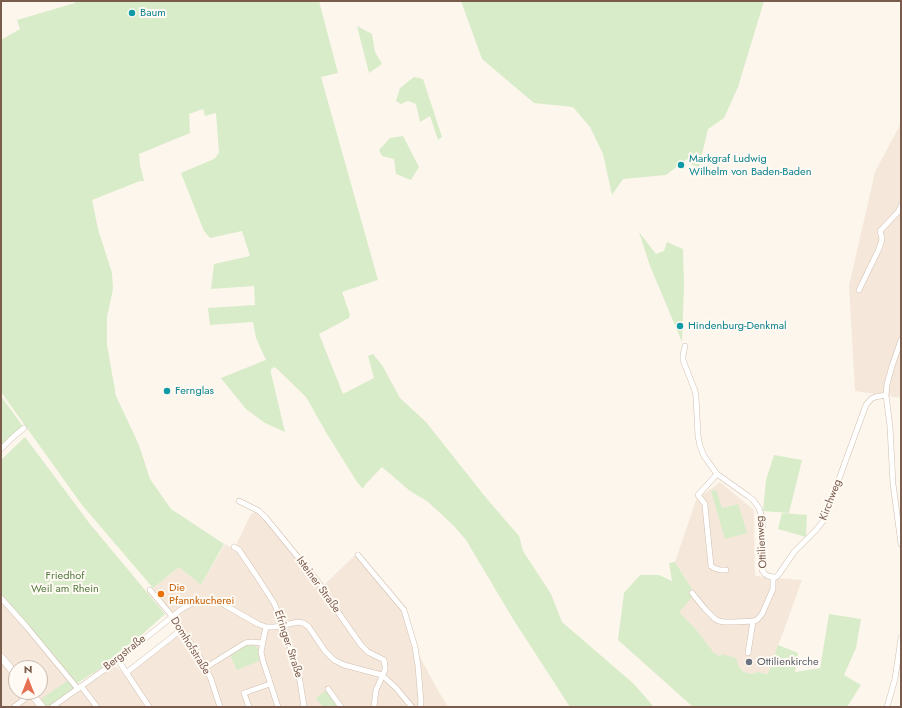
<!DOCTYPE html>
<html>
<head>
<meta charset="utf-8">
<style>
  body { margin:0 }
  #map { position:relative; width:902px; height:708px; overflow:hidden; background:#fdf6ec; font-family:Jost,sans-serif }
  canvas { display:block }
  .frame { position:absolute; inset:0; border:2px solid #7a5c4d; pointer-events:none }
  .north { position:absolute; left:8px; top:660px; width:40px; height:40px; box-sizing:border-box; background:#fffaf3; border:1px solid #cabbb1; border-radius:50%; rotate:0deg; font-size:11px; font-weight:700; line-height:16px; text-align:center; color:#7a5c4d }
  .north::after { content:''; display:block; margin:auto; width:14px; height:18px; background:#e76f51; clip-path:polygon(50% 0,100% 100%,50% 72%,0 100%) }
</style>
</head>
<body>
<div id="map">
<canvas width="902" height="708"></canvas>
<div class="frame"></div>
<div class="north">N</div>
</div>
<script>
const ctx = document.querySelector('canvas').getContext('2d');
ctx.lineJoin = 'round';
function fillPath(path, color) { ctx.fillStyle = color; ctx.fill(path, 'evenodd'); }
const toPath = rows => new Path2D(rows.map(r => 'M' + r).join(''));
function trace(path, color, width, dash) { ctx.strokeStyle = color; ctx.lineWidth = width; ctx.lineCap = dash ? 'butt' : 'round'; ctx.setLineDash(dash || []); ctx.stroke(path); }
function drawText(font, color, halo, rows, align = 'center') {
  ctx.font = font + ' Jost,sans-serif'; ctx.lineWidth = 4; ctx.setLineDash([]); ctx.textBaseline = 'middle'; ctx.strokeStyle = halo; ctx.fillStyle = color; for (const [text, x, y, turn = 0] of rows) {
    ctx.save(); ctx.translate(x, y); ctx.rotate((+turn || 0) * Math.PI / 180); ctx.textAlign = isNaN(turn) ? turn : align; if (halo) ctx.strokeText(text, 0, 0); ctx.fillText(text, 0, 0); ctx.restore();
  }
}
fillPath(toPath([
  [901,123,901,398,855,391,849,286,875,172],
  [720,482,754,510,755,576,802,580,768,674,758,672,751,674,744,672,739,667,721,654,720,656,714,654,695,628,678,611,695,594,675,562,696,500],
  [255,512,259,513,321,588,355,555,400,607,407,624,415,658,420,657,436,687,448,707,1,707,1,599,78,692,114,667,117,667,126,676,185,630,153,588,179,567,201,585,225,544,234,549,251,514],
  [16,668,40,668,40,692,16,692]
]), '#f5e8da');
fillPath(toPath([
  [75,1,319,1,338,73,321,77,378,280,342,292,350,315,349,318,319,334,343,394,374,378,368,356,373,354,382,365,400,398,426,422,487,499,519,536,523,551,551,594,562,622,634,684,654,707,570,707,513,619,466,540,453,525,427,501,410,491,382,467,365,485,363,489,357,482,327,434,306,397,275,367,271,369,271,373,285,432,265,423,246,409,224,382,221,378,266,360,256,338,253,322,210,325,208,308,255,305,254,286,211,289,214,264,250,256,242,231,210,238,204,231,181,173,214,159,219,153,216,113,205,116,203,109,189,114,190,133,139,154,140,165,144,181,140,181,92,200,98,229,112,273,113,289,107,317,107,345,116,396,139,445,150,479,171,509,224,544,201,585,179,567,153,588,82,505,1,392,1,40,20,29,17,20,75,3],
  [461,1,764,1,738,87,724,118,708,129,698,171,687,159,666,175,623,179,612,195,603,154,590,127,573,107,534,103,482,59],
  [357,26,372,34,375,52,382,64,369,73],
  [414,77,423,79,442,137,438,140,430,116,420,122,416,104,408,101,401,104,396,101,400,88],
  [403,136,419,167,411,180,396,174,394,159,382,156,379,150,390,138],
  [639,232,656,254,664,251,667,242,683,249,684,285,682,342,650,266],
  [1,396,24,428,1,449],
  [25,437,90,524,165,614,115,659,76,684,1,594,1,460],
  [774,455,802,460,789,513,763,511,766,480],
  [716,490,722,508,738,504,747,533,725,539,711,491],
  [782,513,807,515,806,537,778,529],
  [675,562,695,594,679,612,695,628,714,653,720,656,721,654,736,658,739,667,744,672,751,674,758,672,768,674,778,645,798,653,795,672,820,668,829,614,861,619,856,648,844,675,861,685,847,707,693,707,618,640,624,593,640,575,659,575,672,581,669,563],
  [253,645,259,649,259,661,237,670,230,655,243,646],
  [70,679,78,689,52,707,47,707,41,699],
  [328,689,341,707,323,707,316,698]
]), '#d8ecc9');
const street = toPath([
  [859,290,878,251,881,243,882,238,880,231,898,212,901,206],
  [901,340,892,366,887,384,886,395,890,427,893,484,901,544],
  [685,346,683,355,683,360,695,391,696,397,698,436,700,446,704,456,717,474,748,496,753,500,759,508,763,521,762,570,765,574,768,576,773,577],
  [1,449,12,438,24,428],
  [717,474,698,495,705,504,705,506,711,566,714,568,720,570,726,570],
  [239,501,259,511,266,518,319,583,340,615,361,645,368,652,384,660,385,666,385,670,376,690,374,707],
  [234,547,239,550,256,575,274,603,279,615,295,661,300,681,304,707],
  [358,555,404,610,415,647,418,666,421,702,420,707],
  [773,577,776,577,779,574,794,552,816,530,824,520,863,413,866,405,871,399,875,397,886,395],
  [150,590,172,616,199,656,211,679,220,707],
  [692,593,705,609,715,619,719,621,724,622,735,622,753,621,757,620,762,614,773,589,773,577],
  [1,598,26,626,78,689],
  [266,627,264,636,261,652,263,661,278,707],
  [748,653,753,621],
  [118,660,149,707],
  [205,668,245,643,251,642,262,643],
  [126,673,181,630],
  [81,686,97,707],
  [328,689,341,707],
  [14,707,31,694],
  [52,707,118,660,183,608,191,604,199,601,207,601,221,603,258,624,266,627,275,627,298,622,303,623,308,626,325,651,334,660,344,665,382,675,396,688,412,707],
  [249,707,244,693,270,684],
  [887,707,895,679,901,638]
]);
const secondary = toPath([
  [1,657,16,675],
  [30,692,42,707]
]);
trace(street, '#d1beb0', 6);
trace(secondary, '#d6c0b0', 8);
trace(street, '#fff', 5);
trace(secondary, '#fff', 7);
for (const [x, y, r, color] of [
  [132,13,4,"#0f9aa8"],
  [681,165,4,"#0f9aa8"],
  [680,326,4,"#0f9aa8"],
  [167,391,4,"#0f9aa8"],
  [161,594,4,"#e8710a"],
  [749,662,4,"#6b7280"]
]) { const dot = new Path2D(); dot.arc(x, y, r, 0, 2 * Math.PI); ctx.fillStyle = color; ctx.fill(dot); trace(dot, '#fffaf3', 1.5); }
drawText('11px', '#0d838f', '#fffaf3', [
  ["Baum",140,13],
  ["Markgraf Ludwig",689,159],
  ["Wilhelm von Baden-Baden",689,172],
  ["Hindenburg-Denkmal",688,326],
  ["Fernglas",175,391]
], 'left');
drawText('11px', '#7a5c4d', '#fffaf3', [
  ["Kirchweg",831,500,-69],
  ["Ottilienweg",762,542,-94],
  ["Isteiner Straße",318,585,54],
  ["Efringer Straße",288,644,72],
  ["Domhofstraße",190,646,58],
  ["Bergstraße",125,653,-38]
]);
drawText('11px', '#537a41', '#fffaf3', [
  ["Friedhof",65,576],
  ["Weil am Rhein",65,589]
]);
drawText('11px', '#c56008', '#fffaf3', [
  ["Die",169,588],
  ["Pfannkucherei",169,601]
], 'left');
drawText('11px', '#5b616d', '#fffaf3', [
  ["Ottilienkirche",757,662]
], 'left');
</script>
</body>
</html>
